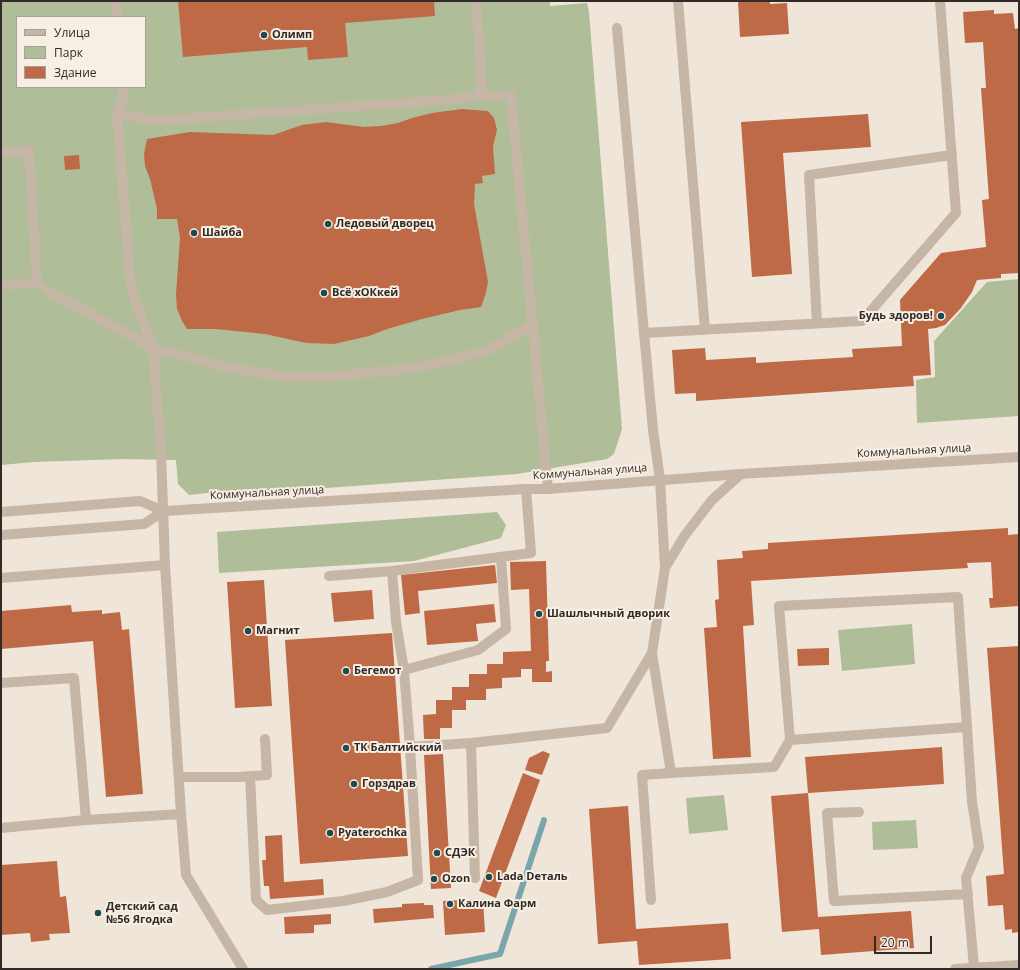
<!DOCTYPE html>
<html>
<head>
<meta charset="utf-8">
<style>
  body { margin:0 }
  #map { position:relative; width:1020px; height:970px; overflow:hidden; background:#efe5d8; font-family:"Open Sans",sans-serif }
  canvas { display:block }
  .frame { position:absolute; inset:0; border:2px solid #322a26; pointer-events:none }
  .legend { position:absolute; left:16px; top:16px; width:130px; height:72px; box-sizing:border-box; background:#f7efe3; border:1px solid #a8a097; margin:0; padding:5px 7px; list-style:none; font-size:12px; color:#322a26 }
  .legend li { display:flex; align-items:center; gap:8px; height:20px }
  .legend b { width:20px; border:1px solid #a8a097 }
  .scale { position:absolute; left:874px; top:936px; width:58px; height:18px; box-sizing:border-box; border:2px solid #322a26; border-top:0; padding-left:5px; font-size:12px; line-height:14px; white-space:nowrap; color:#322a26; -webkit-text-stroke:3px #f7efe3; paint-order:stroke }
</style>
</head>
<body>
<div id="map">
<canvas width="1020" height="970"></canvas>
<div class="frame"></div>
<ul class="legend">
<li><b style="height:5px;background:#c6b6a5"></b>Улица</li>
<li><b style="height:11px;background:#afbd99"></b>Парк</li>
<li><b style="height:11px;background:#bf6a46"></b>Здание</li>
</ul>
<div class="scale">20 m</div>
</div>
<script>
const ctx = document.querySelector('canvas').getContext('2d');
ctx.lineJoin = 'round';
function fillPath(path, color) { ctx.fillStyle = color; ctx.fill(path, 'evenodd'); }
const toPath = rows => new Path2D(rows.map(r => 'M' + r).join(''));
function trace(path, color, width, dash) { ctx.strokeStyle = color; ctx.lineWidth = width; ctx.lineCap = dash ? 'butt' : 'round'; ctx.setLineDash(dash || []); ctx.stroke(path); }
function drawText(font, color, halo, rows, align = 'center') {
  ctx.font = font + ' "Open Sans",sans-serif'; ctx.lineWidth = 4; ctx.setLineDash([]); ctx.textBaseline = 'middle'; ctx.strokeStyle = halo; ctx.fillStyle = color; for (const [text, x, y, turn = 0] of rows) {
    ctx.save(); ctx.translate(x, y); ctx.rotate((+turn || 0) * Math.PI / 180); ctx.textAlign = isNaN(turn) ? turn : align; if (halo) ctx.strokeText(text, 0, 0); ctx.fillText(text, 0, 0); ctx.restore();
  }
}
fillPath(toPath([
  [1,1,550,1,550,6,587,3,589,12,622,429,614,454,607,459,517,474,217,496,208,493,189,495,178,484,176,460,122,459,34,462,1,465],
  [17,17,145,17,145,87,17,87],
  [1019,279,1019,416,917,423,916,380,935,377,934,341,987,282],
  [497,512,506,525,501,538,414,561,219,573,217,532],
  [912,624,915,664,842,671,838,630],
  [724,795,728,830,689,834,686,798],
  [916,820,918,848,873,850,872,822]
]), '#afbd99');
trace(toPath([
  [431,969,500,954,544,820]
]), '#78a6aa', 6);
fillPath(toPath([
  [178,1,434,1,435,16,345,23,348,57,308,60,307,47,183,57],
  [738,1,770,1,770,4,787,3,789,34,740,37],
  [994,10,994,14,1013,13,1015,29,1019,28,1019,273,1001,274,1001,278,977,280,972,292,961,308,945,325,936,328,928,329,931,375,913,376,914,386,696,401,696,393,675,394,672,350,705,348,706,360,756,357,756,363,853,357,852,349,902,346,900,300,941,253,986,247,982,200,989,199,981,88,986,88,983,42,965,43,963,12],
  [462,109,488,111,494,118,497,130,493,146,495,174,482,176,483,183,475,184,474,204,488,282,486,293,481,307,460,310,422,319,387,329,369,336,334,344,306,343,265,334,216,329,187,329,182,321,177,309,176,294,180,238,177,219,157,219,157,209,150,179,145,166,144,154,147,139,190,132,273,135,302,125,326,122,364,127,381,126,398,123,412,118,432,113],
  [868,114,871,147,783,153,792,274,752,277,741,122],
  [79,155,80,169,65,170,64,156],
  [1008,528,1008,535,1019,534,1019,606,990,608,989,598,993,598,991,562,967,563,968,568,751,581,754,625,743,626,751,757,713,759,704,628,717,627,715,600,719,599,717,560,743,558,742,551,768,549,768,543],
  [546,561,549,661,546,661,546,672,552,671,552,682,532,682,532,669,521,669,521,677,502,678,502,688,486,689,486,700,466,700,466,710,452,710,452,728,440,728,440,739,424,739,423,715,436,714,436,700,452,700,452,687,469,687,469,674,487,674,487,664,503,664,503,652,531,651,529,589,511,590,510,562],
  [495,565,497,583,418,591,420,613,405,615,401,575],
  [264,580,272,706,235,708,227,582],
  [372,590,374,619,334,622,331,593],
  [494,604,496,622,476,624,478,641,427,645,424,611],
  [71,605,72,612,102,610,102,614,120,612,122,630,129,629,143,794,106,797,93,641,1,649,1,611],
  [392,633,408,856,300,864,285,640],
  [1019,646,1019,932,1012,933,1012,929,1005,930,1003,905,988,906,986,876,1004,874,987,648],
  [829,648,829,665,798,666,797,649],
  [942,747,944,784,808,793,818,917,911,911,914,948,821,955,819,929,782,932,771,796,808,793,805,757],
  [543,751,550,754,542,775,525,770,529,758],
  [443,754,451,888,431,889,424,755],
  [523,773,540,780,496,898,479,891],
  [628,806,636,929,728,923,731,959,639,965,637,941,598,944,589,809],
  [282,835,284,882,323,879,324,895,270,899,269,886,264,886,262,860,266,860,265,836],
  [57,861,60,897,66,896,70,933,49,934,50,940,31,942,30,933,1,935,1,865],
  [483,899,485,932,445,935,443,901],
  [424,903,424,905,433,905,434,918,374,923,373,909,402,907,402,904],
  [331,914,331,924,314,925,314,933,285,934,284,917]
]), '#bf6a46');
trace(toPath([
  [116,1,117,17],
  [476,1,482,84,478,96],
  [678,1,705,330],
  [617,28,644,333],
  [117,112,124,98,123,87],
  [1,153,29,151,37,283],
  [1,285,37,283,50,292,153,348,222,366,285,377,325,377,416,368,487,351,533,324],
  [817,323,809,175,952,155],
  [665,568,685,535,712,500,741,474],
  [329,576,392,571],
  [1,578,165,565],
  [404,670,478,650,506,629,501,557],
  [1,683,74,678,86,820],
  [967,727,790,740,779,606,958,597,960,629,967,727,972,802,979,847,966,878,974,967],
  [410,747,404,670,396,622,392,571,531,553,526,489],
  [671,773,774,767,790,740],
  [179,777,238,777,267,775,265,739],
  [250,777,256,900,267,910,343,901,387,892,418,880,410,747,471,743],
  [859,812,827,813,834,901,968,894],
  [181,814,165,565,161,451,153,348,131,289,117,112,153,121,455,99,478,96,511,95,548,489],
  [1,828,86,820,181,814,186,875,243,969],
  [475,878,471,743,607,728,652,653,665,568,660,479,653,430,644,333,862,321,956,213,940,1],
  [651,900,642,775,671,773,652,653],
  [955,969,1019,965]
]), '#c6b6a5', 10);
trace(toPath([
  [1,512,140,501,164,511,526,489,548,489,741,474,1019,457],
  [1,535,144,524,164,511]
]), '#c6b6a5', 10);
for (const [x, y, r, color] of [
  [264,35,4,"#1e4b51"],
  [328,224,4,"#1e4b51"],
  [194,233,4,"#1e4b51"],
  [324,293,4,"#1e4b51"],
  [941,316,4,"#1e4b51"],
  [539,614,4,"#1e4b51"],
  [248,631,4,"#1e4b51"],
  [346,671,4,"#1e4b51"],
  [346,748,4,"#1e4b51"],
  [354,784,4,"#1e4b51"],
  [330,833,4,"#1e4b51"],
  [437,853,4,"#1e4b51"],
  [489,877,4,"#1e4b51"],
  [434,879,4,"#1e4b51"],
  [450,904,4,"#1e4b51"],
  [98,913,4,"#1e4b51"]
]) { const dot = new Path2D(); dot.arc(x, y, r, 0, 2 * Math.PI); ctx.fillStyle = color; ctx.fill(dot); trace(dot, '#f7efe3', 1.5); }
drawText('bold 11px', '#322a26', '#f7efe3', [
  ["Олимп",272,35],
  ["Ледовый дворец",336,224],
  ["Шайба",202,233],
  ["Всё хОКкей",332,293],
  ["Будь здоров!",933,316,"right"],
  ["Шашлычный дворик",547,614],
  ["Магнит",256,631],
  ["Бегемот",354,671],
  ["ТК Балтийский",354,748],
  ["Горздрав",362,784],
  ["Pyaterochka",338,833],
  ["СДЭК",445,853],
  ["Lada Dеталь",497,877],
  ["Ozon",442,879],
  ["Калина Фарм",458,904],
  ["Детский сад",106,907],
  ["№56 Ягодка",106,920]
], 'left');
drawText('11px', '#322a26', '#f7efe3', [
  ["Коммунальная улица",914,451,-3],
  ["Коммунальная улица",590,472,-4],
  ["Коммунальная улица",267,493,-3]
]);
</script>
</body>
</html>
